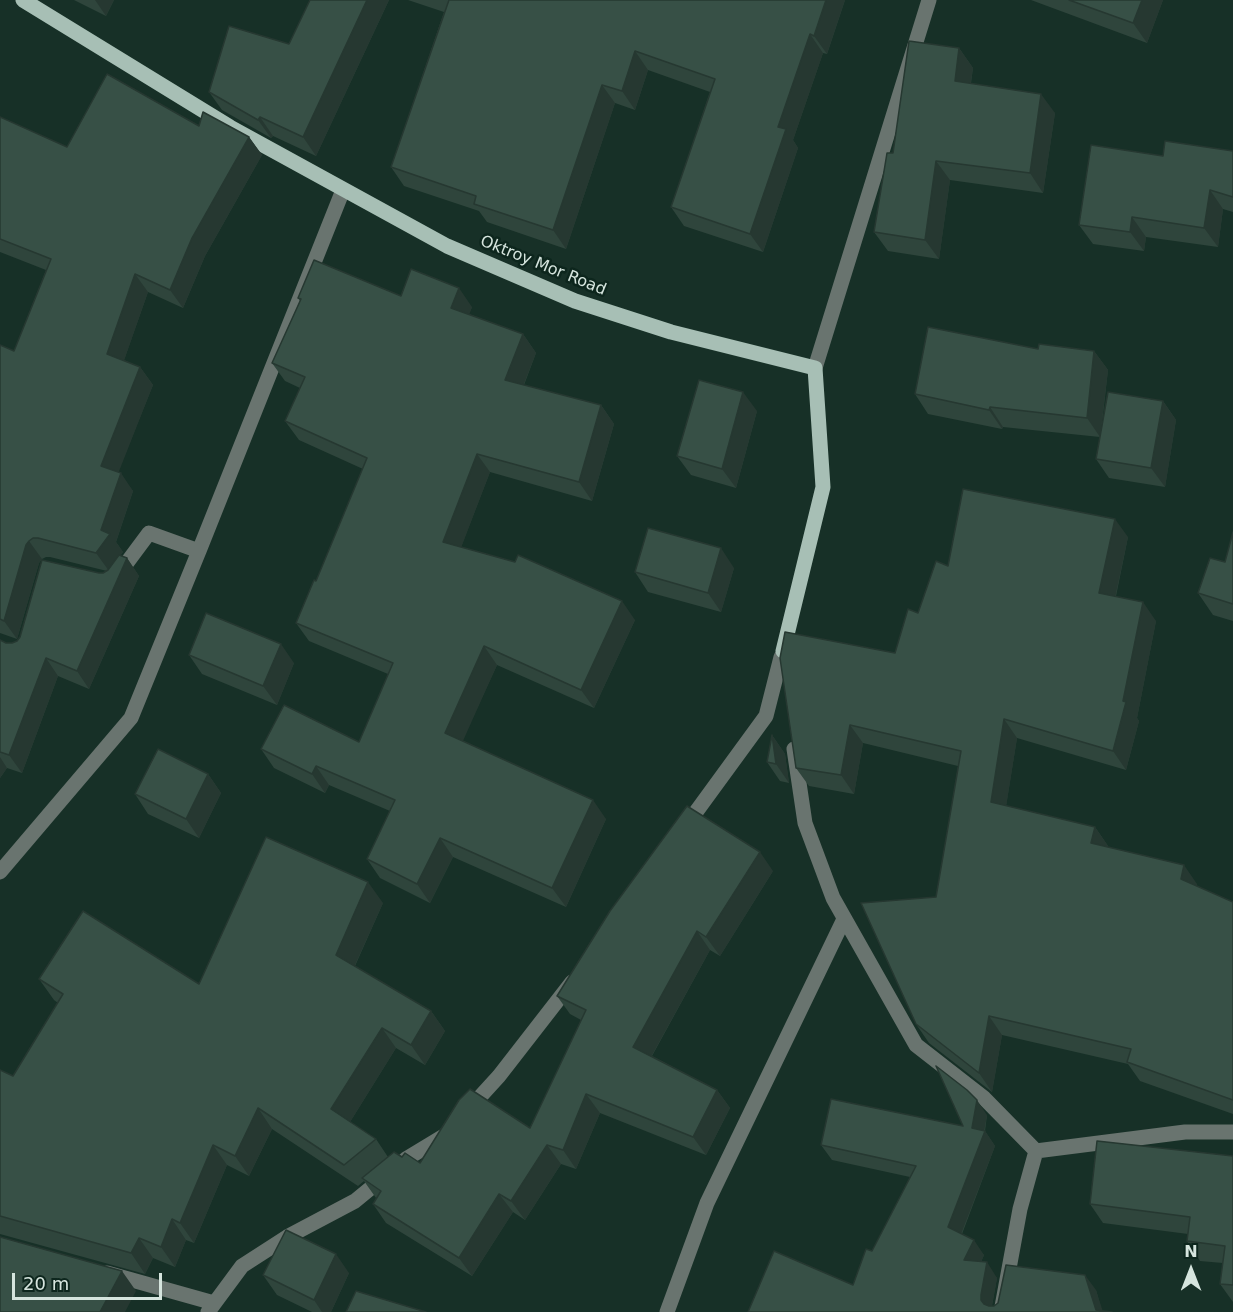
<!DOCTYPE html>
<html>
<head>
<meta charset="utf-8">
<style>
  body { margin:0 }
  #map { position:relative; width:1233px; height:1312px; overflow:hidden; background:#173027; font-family:"DejaVu Sans",sans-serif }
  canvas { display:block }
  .north { position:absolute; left:1161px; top:1240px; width:60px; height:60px; -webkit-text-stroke:4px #0d261d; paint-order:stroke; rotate:0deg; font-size:16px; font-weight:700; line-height:24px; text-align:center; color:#d6e5de }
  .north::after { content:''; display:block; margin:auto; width:21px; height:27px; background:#d6e5de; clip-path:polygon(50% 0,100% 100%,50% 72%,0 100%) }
  .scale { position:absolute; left:12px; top:1273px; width:150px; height:27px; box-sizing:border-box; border:3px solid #d6e5de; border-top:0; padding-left:8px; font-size:18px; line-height:21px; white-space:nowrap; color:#d6e5de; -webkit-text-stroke:4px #0d261d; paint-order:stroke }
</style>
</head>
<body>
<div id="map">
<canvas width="1233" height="1312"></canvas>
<div class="north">N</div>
<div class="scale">20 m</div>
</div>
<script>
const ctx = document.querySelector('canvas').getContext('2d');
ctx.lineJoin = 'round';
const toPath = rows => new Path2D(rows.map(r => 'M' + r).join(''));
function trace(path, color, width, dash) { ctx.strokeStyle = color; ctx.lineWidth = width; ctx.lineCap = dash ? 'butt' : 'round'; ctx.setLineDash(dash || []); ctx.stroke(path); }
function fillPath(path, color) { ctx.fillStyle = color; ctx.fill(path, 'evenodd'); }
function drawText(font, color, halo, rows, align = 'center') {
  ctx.font = font + ' "DejaVu Sans",sans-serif'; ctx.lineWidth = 5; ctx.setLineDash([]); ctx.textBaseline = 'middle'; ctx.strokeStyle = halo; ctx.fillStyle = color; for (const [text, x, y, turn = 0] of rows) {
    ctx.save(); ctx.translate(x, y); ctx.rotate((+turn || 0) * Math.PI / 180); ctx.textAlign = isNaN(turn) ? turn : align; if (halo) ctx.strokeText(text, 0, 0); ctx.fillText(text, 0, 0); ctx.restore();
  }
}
trace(toPath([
  [815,368,929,0],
  [117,576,149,533,199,551,343,190],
  [794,749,805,823,833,898,916,1045,984,1098,1036,1151,1185,1132,1233,1132],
  [685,827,766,716,781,657],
  [0,872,131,718,199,551],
  [468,1110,499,1076,572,982],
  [107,1273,214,1303],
  [208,1312,242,1266,287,1237,355,1201,406,1159,444,1136,448,1132],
  [667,1312,707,1203,844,919],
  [1001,1312,1020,1209,1036,1151]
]), '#69746f', 15);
trace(toPath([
  [23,0,230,127,447,246,575,301,671,332,815,368,823,487,783,651]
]), '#a7bfb5', 15);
fillPath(toPath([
  [74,0,114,0,106,16],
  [310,0,389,0,316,156,273,136,271,138,222,110,209,92,289,44],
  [408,0,845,0,827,54,823,53,793,140,798,148,763,252,684,226,671,207,710,92,648,70,635,110,615,103,566,249,487,222,479,211,404,186,391,167,444,12],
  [1031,0,1163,0,1147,43],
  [959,48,973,68,971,83,1055,113,1043,193,950,180,939,259,888,251,874,232,893,153],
  [0,117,67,147,199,126,249,137,262,155,205,256,183,308,148,292,124,360,140,367,153,385,118,472,133,491,116,542,123,552,120,556,127,558,139,576,89,689,58,676,22,773,7,768,0,778,0,640,6,643,12,643,17,641,99,573,103,573,107,571,50,557,46,557,42,559,39,563,17,639,0,633,0,345,14,351,46,270,0,252],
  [1233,151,1233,212,1223,209,1218,247,1146,237,1144,251,1093,244,1079,225,1163,156],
  [401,296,472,307,469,314,523,334,536,353,524,385,601,405,614,424,592,501,490,472,461,547,635,620,594,708,497,665,462,741,606,819,566,907,453,857,430,903,380,878,367,859,390,811,329,785,325,793,274,768,261,749,359,742,388,674,309,641,296,623,316,581,363,469,299,440,285,421,300,388,285,381,272,363,300,301,298,298],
  [1038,349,1094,351,1108,370,1101,432,1163,401,1176,420,1165,487,1109,478,1096,459,1100,437,1003,427,1002,429,928,414,915,394],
  [757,411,736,488,691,475,677,456],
  [1233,532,1233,621,1213,615,1198,593,1225,562],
  [1128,537,1116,596,1156,621,1137,718,1139,721,1126,770,1017,738,1006,806,1095,827,1108,846,1108,847,1197,884,1197,886,1233,902,1233,1114,1140,1081,1128,1064,1002,1035,992,1092,929,1043,916,1024,958,766,863,743,854,794,809,786,796,768,895,653,918,613,948,566],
  [734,568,721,612,648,592,635,572],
  [189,655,294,663,277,705,202,674],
  [772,735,785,754,789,783,780,781,767,762],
  [208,774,221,793,199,838,148,814,135,794],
  [773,871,720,956,710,950,652,1056,717,1090,730,1108,706,1155,600,1113,576,1169,561,1164,525,1220,513,1212,472,1276,386,1223,373,1204,376,1198,364,1181,358,1186,272,1129,249,1176,227,1165,194,1243,186,1240,175,1267,153,1258,145,1274,0,1234,0,1070,13,1076,58,1003,54,1000,39,979,199,984,383,903,355,966,431,1011,445,1031,425,1065,396,1048,350,1122,376,1139,388,1157,402,1157,420,1163,530,1128,581,1020,570,1014,557,996],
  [987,1115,985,1131,995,1146,962,1234,984,1255,981,1262,997,1278,992,1306,1096,1290,1102,1311,748,1312,853,1285,872,1251,910,1177,832,1160,821,1145,963,1126],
  [1233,1156,1233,1302,1220,1284,1223,1263,1200,1261,1187,1241,1188,1234,1103,1223,1090,1204],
  [349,1273,331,1312,312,1312,277,1295,263,1275]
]), '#2f453c');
fillPath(toPath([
  [95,0,114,0,106,16],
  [367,0,389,0,316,156,303,137],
  [826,0,845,0,827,54,814,36],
  [1142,0,1163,0,1147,43,1133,23],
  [810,34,823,53,793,140,798,148,763,252,750,234,778,127],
  [959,48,973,68,968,100,955,81],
  [635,51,648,70,635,110,622,91],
  [602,85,615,103,566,249,553,230],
  [1041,94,1055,113,1043,193,1030,173],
  [260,117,273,136,271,138,258,120],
  [249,137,262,155,205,256,183,308,170,290,192,238],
  [936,161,950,180,939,259,925,240],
  [1210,190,1223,209,1218,247,1204,228],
  [1132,217,1146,237,1144,251,1130,232],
  [135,274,148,292,120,372,107,354],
  [459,288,472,307,465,326,451,308],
  [523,334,536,353,518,399,505,380],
  [1094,351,1108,370,1100,437,1087,418],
  [140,367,153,385,114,484,101,466],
  [743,392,757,411,736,488,722,469],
  [1163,401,1176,420,1165,487,1151,468],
  [601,405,614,424,592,501,579,482],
  [990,407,1003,427,1002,429,989,410],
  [477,454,490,472,456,561,443,542],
  [121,473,133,491,116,542,123,552,109,571,96,553,101,530],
  [1115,519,1128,537,1112,612,1099,593],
  [29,541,42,559,39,563,17,639,4,621,26,545],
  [721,548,734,568,721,612,708,593],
  [127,558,139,576,89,689,77,671],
  [622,601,635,620,594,708,581,690],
  [1143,602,1156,621,1137,718,1139,721,1126,770,1113,751],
  [281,644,294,663,277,705,263,686],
  [484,646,497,665,458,752,445,733],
  [46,658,58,676,22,773,9,755],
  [1004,719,1017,738,1004,820,991,802],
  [850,725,863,743,854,794,841,775],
  [772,735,785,754,789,783,776,764],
  [0,757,7,768,0,778],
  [316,766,329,785,325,793,312,774],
  [208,774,221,793,199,838,186,819],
  [593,800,606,819,566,907,552,888],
  [1095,827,1108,846,1104,862,1091,843],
  [440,838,453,857,430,903,417,884],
  [760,852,773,871,720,956,706,937],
  [1184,865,1197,884,1194,897,1181,879],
  [368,882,383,903,350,976,336,955],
  [697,931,710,950,646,1066,633,1047],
  [431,1011,445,1031,425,1065,411,1045],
  [989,1016,1002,1035,992,1092,979,1073],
  [382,1028,396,1048,345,1130,331,1109],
  [717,1090,730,1108,706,1155,693,1137],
  [586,1094,600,1113,576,1169,563,1150],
  [977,1100,987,1115,984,1132,985,1131,995,1146,958,1242,948,1227,972,1128],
  [258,1108,272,1129,249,1176,235,1156],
  [213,1145,227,1165,194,1243,180,1223],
  [547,1145,561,1164,525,1220,511,1201],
  [499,1194,513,1212,472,1276,459,1258],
  [172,1219,186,1240,175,1267,161,1247],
  [139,1238,153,1258,145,1274,131,1253],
  [974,1240,984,1255,975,1275,964,1260],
  [336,1254,349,1273,331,1312,322,1312,314,1300],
  [987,1262,997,1278,991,1310,989,1312,981,1300,981,1295],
  [122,1271,136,1291,125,1312,100,1312],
  [1085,1275,1096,1290,1103,1312,1096,1310]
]), '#263831');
const building = toPath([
  [310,0,367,0,303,137,260,117,258,120,209,92,229,26,289,44,310,0],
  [449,0,826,0,814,36,810,34,778,127,786,129,750,234,671,207,715,79,635,51,622,91,602,85,553,230,474,204,476,196,391,167,449,0],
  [1069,0,1142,0,1133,23,1069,0],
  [909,41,959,48,955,81,1041,94,1030,173,936,161,925,240,874,232,887,153,893,153,909,41],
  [107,74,199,126,203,112,249,137,192,238,170,290,135,274,107,354,140,367,101,466,121,473,101,530,110,534,96,553,38,538,33,538,29,541,26,545,4,621,0,619,0,345,14,351,51,259,0,239,0,117,67,147,107,74],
  [1165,141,1233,151,1233,197,1210,190,1204,228,1132,217,1130,232,1079,225,1091,145,1163,156,1165,141],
  [314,260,401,296,411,269,459,288,451,308,523,334,505,380,601,405,579,482,477,454,443,542,515,562,518,555,622,601,581,690,484,646,445,733,593,800,552,888,440,838,417,884,367,859,395,800,316,766,312,774,261,749,284,705,359,742,393,663,296,623,314,580,316,581,367,458,285,421,305,377,272,363,301,299,298,298,314,260],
  [928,327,1038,349,1039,344,1094,351,1087,418,990,407,989,410,915,394,928,327],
  [699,380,743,392,722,469,677,456,699,380],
  [1108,392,1163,401,1151,468,1096,459,1108,392],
  [963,489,1115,519,1099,593,1143,602,1123,701,1126,702,1113,751,1004,719,991,802,1095,827,1091,843,1184,865,1181,879,1233,902,1233,1100,1127,1062,1131,1049,989,1016,979,1073,916,1024,861,903,936,897,961,751,850,725,841,775,796,768,780,658,785,632,895,653,908,609,918,613,936,561,948,566,963,489],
  [648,528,721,548,708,593,635,572,648,528],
  [1233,532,1233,604,1198,593,1210,558,1225,562,1233,532],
  [119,555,127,558,77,671,46,658,9,755,0,752,0,640,6,643,12,643,17,641,20,637,42,560,99,573,103,573,108,570,119,555],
  [206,613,281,644,263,686,189,655,206,613],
  [772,735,776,764,767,762,772,735],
  [158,749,208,774,186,819,135,794,158,749],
  [687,806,760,852,706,937,697,931,633,1047,717,1090,693,1137,586,1094,563,1150,547,1145,511,1201,499,1194,459,1258,373,1204,381,1191,362,1178,394,1152,402,1157,405,1153,420,1163,459,1100,470,1089,530,1128,586,1010,557,996,610,911,687,806],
  [266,837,368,882,336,955,431,1011,411,1045,382,1028,331,1109,376,1139,344,1165,258,1108,235,1156,213,1145,180,1223,172,1219,161,1247,139,1238,131,1253,0,1216,0,1070,13,1076,63,994,39,979,83,911,199,984,266,837],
  [936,1066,967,1090,977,1100,972,1128,985,1131,948,1227,974,1240,964,1260,987,1262,981,1295,981,1300,984,1304,989,1306,994,1306,998,1303,1006,1265,1085,1275,1096,1310,1112,1312,748,1312,774,1251,853,1285,866,1249,872,1251,916,1166,821,1145,831,1099,963,1126,936,1066],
  [1097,1141,1233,1156,1233,1285,1220,1284,1225,1246,1187,1241,1190,1217,1090,1204,1097,1141],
  [286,1230,336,1254,314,1300,263,1275,286,1230],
  [0,1237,122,1271,100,1312,0,1312,0,1237],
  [356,1291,426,1312,346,1312,356,1291]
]);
fillPath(building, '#375046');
trace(building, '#263831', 1.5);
drawText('16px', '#d6e5de', '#0d261d', [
  ["Oktroy Mor Road",543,266,22]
]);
</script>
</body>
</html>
